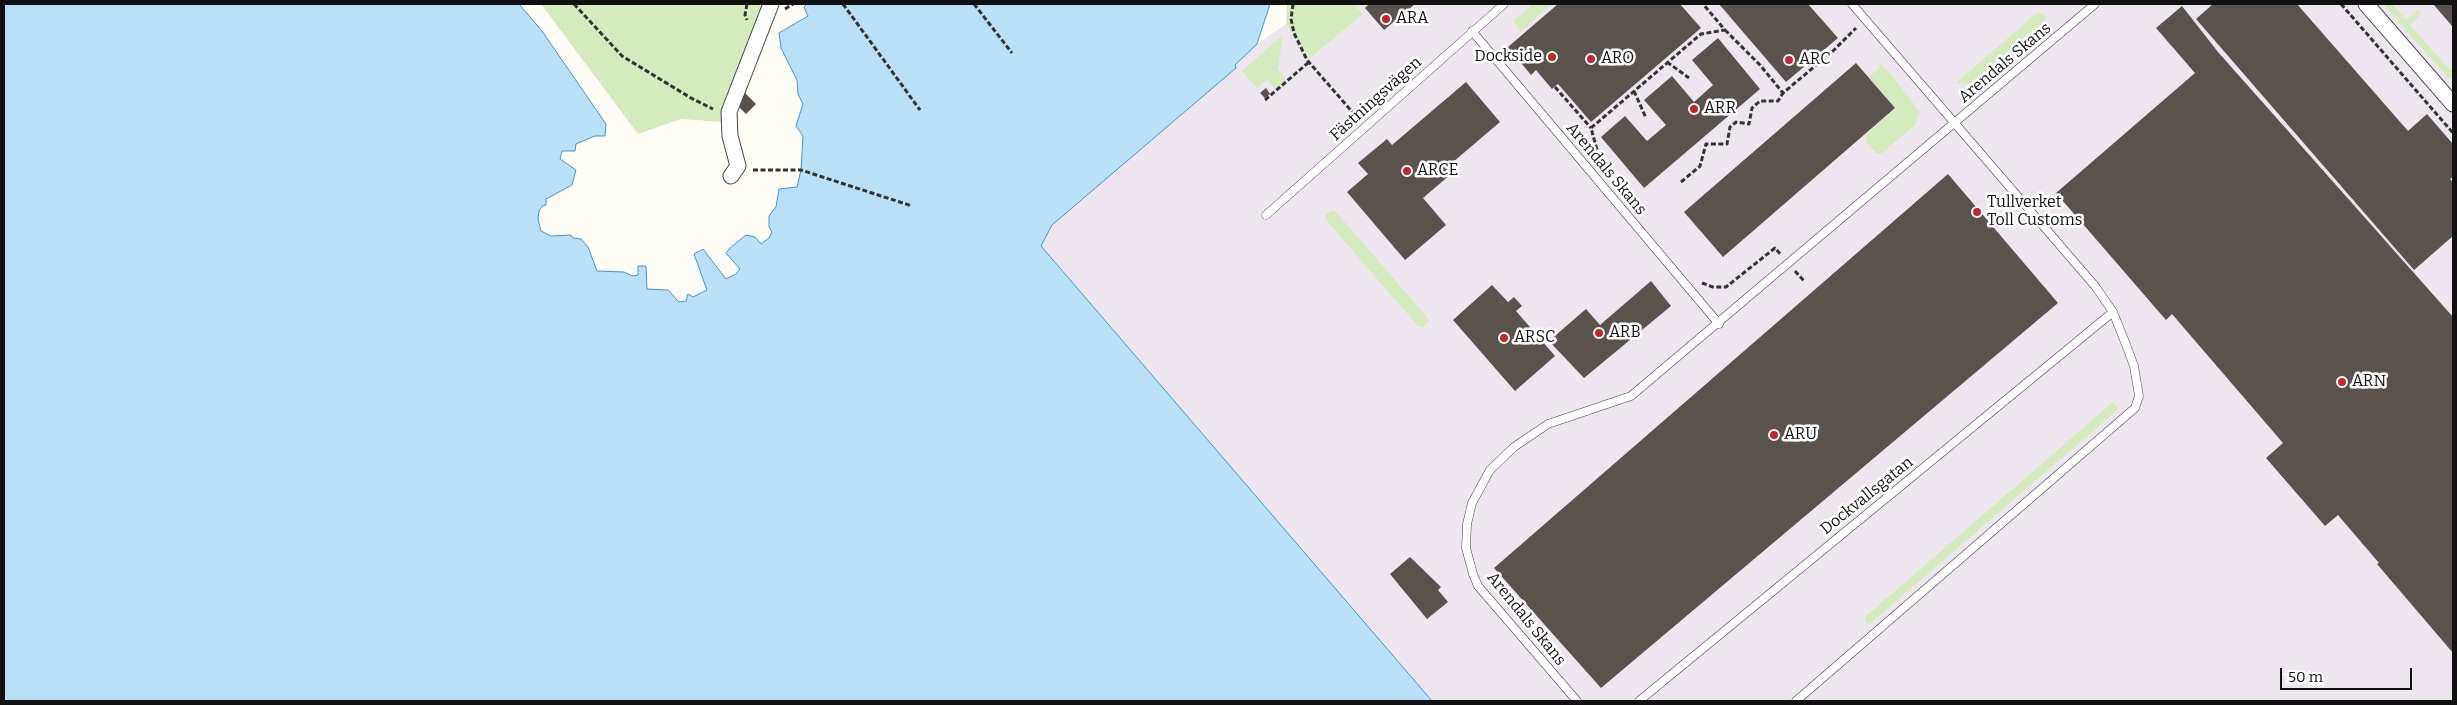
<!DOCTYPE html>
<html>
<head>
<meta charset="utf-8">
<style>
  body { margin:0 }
  #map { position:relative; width:2457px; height:705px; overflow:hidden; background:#fffdf5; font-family:Bitter,serif }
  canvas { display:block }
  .frame { position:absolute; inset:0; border:5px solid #111; pointer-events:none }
  .scale { position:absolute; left:2280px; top:668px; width:132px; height:22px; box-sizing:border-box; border:2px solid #111; border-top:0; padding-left:6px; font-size:15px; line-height:18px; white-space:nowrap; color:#111; -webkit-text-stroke:4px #fff; paint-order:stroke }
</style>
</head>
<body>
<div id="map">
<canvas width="2457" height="705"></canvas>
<div class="frame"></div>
<div class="scale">50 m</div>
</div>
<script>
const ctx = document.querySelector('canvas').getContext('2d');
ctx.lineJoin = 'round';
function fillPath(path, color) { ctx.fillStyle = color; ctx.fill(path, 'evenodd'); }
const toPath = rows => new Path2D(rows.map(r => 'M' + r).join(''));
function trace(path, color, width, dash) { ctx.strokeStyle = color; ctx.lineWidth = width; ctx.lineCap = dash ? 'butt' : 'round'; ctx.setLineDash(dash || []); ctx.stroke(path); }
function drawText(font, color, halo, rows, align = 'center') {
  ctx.font = font + ' Bitter,serif'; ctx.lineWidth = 5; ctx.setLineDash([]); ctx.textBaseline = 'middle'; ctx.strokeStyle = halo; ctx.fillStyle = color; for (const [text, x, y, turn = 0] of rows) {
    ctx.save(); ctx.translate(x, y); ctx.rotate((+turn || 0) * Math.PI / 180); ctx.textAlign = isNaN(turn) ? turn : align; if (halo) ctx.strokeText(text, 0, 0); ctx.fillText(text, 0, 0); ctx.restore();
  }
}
fillPath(toPath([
  [1355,4,2453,4,2453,701,1432,701,1041,246,1052,225,1236,68,1234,65,1257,44,1286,24,1309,57,1363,14]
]), '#eee6ef');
fillPath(toPath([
  [541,4,767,4,722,122,681,119,638,134],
  [1287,4,1355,4,1363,14,1310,58,1286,24],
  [1533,4,1552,4,1521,31,1513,21],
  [2383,4,2392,4,2406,20,2418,10,2421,14,2410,25,2450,70,2453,67,2453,75,2449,79],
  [2038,12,2044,14,2046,19,1974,80,1968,84,1956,83],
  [1283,35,1278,69,1286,80,1275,89,1267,80,1257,88,1242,71],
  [1877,61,1891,74,1920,112,1915,125,1882,153,1877,154,1865,141,1867,138,1865,136,1896,109,1869,77,1880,67],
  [1331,211,1335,211,1428,318,1429,321,1423,327,1418,326,1326,220,1326,215],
  [2113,402,2118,409,2115,412,1871,623,1866,624,1865,617]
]), '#d5ebbd');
const water = toPath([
  [4,4,519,4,542,31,606,124,605,136,595,136,576,144,575,151,562,151,560,159,576,170,572,185,546,199,546,205,542,206,539,211,538,219,541,231,551,236,571,235,573,238,581,239,588,247,597,271,624,272,633,276,638,275,638,266,646,266,647,289,668,290,679,302,686,301,688,294,693,297,707,290,694,254,703,249,726,279,736,274,740,269,726,253,730,248,746,235,755,237,761,244,769,238,772,232,769,227,769,216,776,207,779,189,797,187,801,170,803,136,796,126,803,104,798,94,797,80,781,48,779,33,808,16,804,7,807,4,1270,4,1257,44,1235,65,1236,68,1052,225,1041,246,1432,701,4,701,4,4]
]);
fillPath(water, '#b9e0f7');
trace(water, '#3f96cf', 1);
fillPath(toPath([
  [1369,4,1415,4,1384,30,1365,8],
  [1558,4,1680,4,1701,28,1591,122,1558,84,1552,89,1536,70,1531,75,1508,47],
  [1719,4,1808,4,1838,38,1786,82],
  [2213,4,2297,4,2408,131,2427,114,2453,144,2453,177,2450,179,2453,182,2453,236,2414,270,2196,19],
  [2433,4,2453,4,2453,27],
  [2182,6,2218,52,2453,317,2453,653,2377,564,2379,563,2338,515,2325,526,2266,458,2283,443,2172,314,2166,320,2056,193,2195,73,2156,28],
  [1718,38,1760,89,1644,188,1601,137,1625,116,1647,141,1666,125,1644,100,1672,76,1694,102,1713,85,1692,60],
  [1856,63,1895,108,1723,257,1684,212],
  [1466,82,1500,122,1446,168,1451,174,1423,198,1446,225,1405,260,1347,192,1368,174,1358,163,1387,139,1392,145],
  [1266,88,1270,94,1265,98,1260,93],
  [745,93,756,104,746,114,735,103],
  [1948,174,2058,303,1601,688,1494,568],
  [1651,281,1671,306,1584,378,1549,341,1586,309,1600,325],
  [1492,285,1508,302,1514,297,1522,306,1516,311,1555,356,1515,391,1453,320],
  [1410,557,1441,587,1438,590,1448,602,1427,619,1390,574]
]), '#5a524d');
const lane = toPath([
  [1472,31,1719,324],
  [1266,215,1504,4],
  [1577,701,1478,586,1473,574,1466,548,1467,524,1472,503,1490,470,1514,447,1548,424,1631,396,2095,4],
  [1639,701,2113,312],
  [1796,701,2135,408,2139,396,2134,366,2125,342,2113,312,2095,286,1852,4]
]);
const street = toPath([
  [2366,4,2453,104],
  [731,176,738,166,730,136,729,112,771,4]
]);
trace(lane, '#444', 9);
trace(street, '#444', 17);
trace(toPath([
  [574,4,622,56,691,98,713,109],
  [747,4,745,15,747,20],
  [843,4,920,110],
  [974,4,1012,53],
  [1293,4,1291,19,1294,33,1307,60,1355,115,1360,118],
  [2341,4,2453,133],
  [785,9,793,4],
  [1725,30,1760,65,1783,93,1833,51,1856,28],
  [1667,62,1689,78],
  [1555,87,1591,128],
  [1634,91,1646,118],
  [1265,100,1309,62],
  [1601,164,1591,128,1701,34,1725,30,1703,4],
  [753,170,801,170,912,206],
  [1681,182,1700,166,1706,144,1727,144,1730,127,1736,122,1749,124,1752,108,1760,101,1778,101,1783,93],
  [1795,271,1805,282],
  [1702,283,1713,287,1726,287,1775,248,1781,255]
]), '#333', 3, [5, 2.5]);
trace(lane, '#fff', 8);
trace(street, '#fff', 15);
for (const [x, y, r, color] of [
  [1386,19,5,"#c4262e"],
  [1552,57,5,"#c4262e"],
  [1591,59,5,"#c4262e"],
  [1789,60,5,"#c4262e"],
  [1694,109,5,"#c4262e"],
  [1407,171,5,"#c4262e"],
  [1977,212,5,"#c4262e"],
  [1599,333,5,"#c4262e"],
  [1504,338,5,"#c4262e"],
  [2342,382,5,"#c4262e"],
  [1774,435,5,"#c4262e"]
]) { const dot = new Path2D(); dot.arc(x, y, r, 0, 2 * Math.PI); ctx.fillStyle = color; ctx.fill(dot); trace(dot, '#fff', 2); }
drawText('16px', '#111', '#fff', [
  ["ARA",1396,19],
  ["Dockside",1542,57,"right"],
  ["ARO",1601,59],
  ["ARC",1799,60],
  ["ARR",1704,109],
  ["ARCE",1417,171],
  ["Tullverket",1987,203],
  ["Toll Customs",1987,221],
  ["ARB",1609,333],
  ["ARSC",1514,338],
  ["ARN",2352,382],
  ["ARU",1784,435]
], 'left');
drawText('16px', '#111', '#fff', [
  ["Arendals Skans",2005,63,-40],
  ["Fästningsvägen",1376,99,-42],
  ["Arendals Skans",1606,169,50],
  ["Dockvallsgatan",1867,496,-39],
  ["Arendals Skans",1526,619,51]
]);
</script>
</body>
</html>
